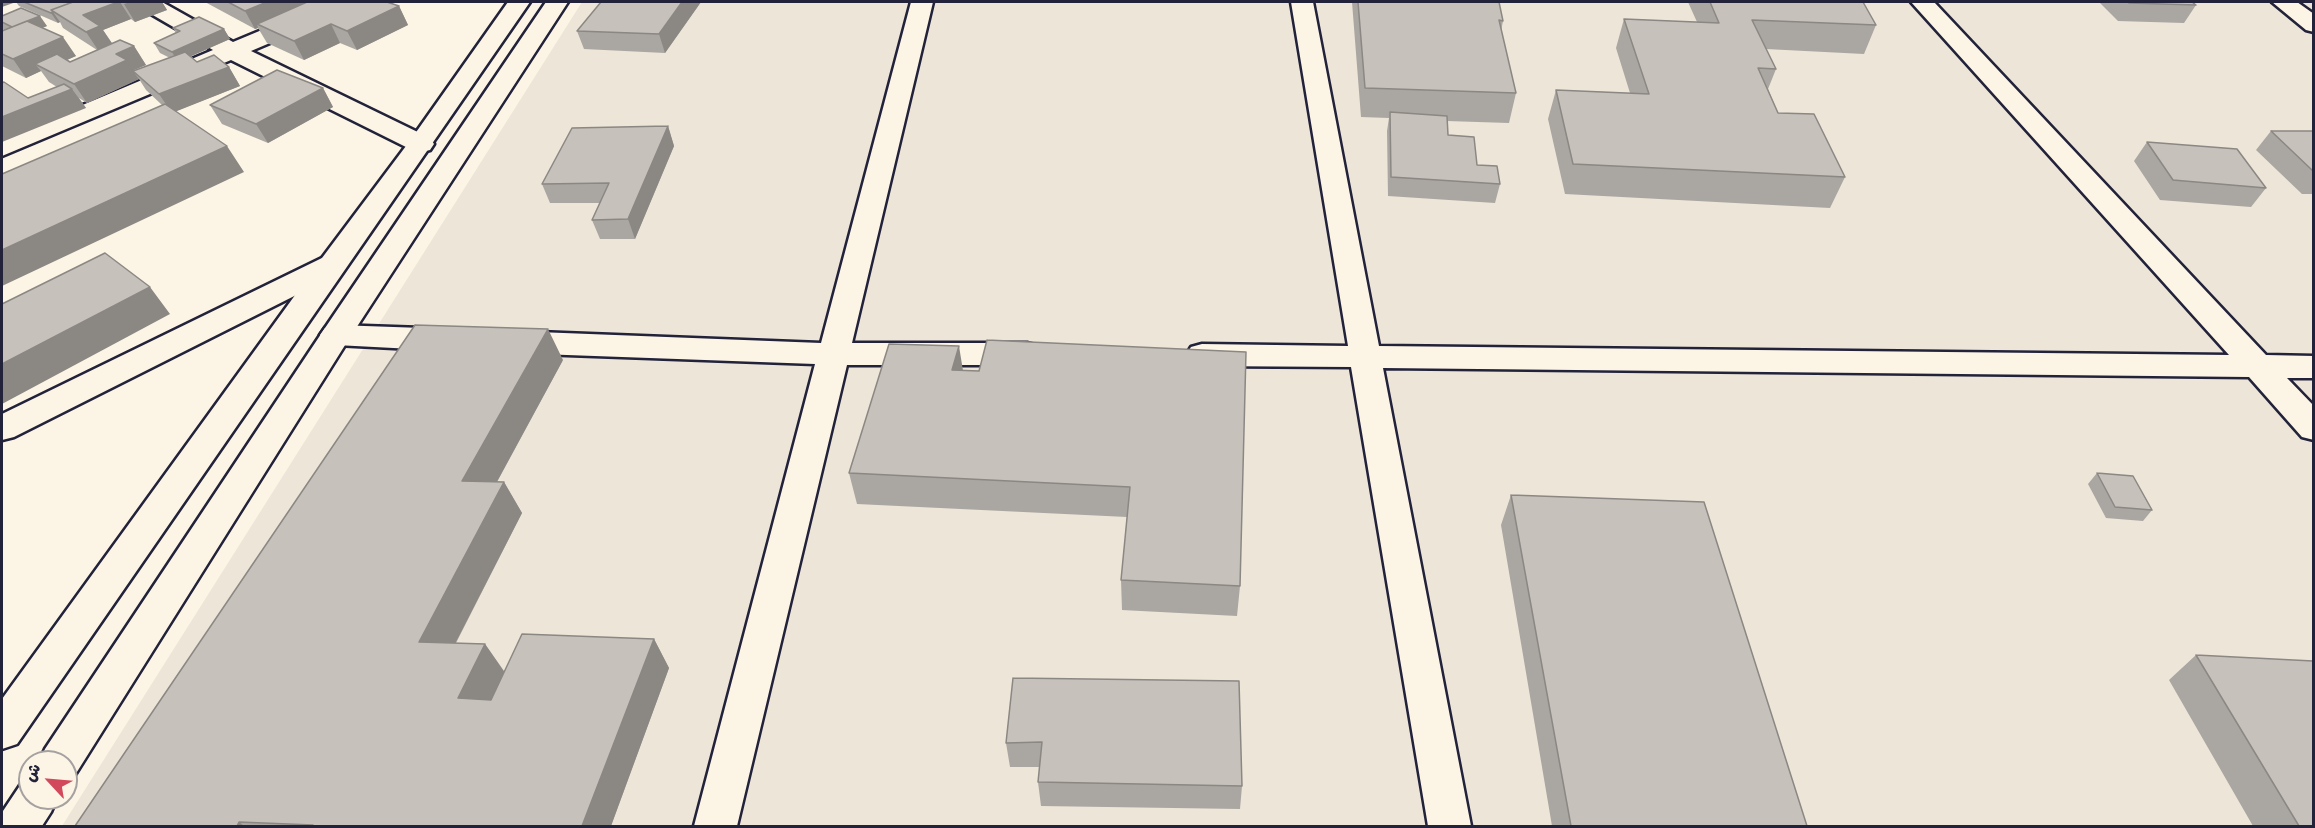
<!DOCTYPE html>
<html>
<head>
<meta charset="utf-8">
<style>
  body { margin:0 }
  #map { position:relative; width:2315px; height:828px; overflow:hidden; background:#fcf5e5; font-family:"Indie Flower","Playpen Sans Arabic",sans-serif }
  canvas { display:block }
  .frame { position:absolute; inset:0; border:3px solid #22223b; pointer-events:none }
  .north { position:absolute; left:18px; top:750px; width:60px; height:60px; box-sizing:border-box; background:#fcf5e5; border:2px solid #a5a1a1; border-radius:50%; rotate:296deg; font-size:16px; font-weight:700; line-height:24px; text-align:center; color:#22223b }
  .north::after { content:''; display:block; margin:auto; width:21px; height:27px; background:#d1495b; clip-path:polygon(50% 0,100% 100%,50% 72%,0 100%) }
</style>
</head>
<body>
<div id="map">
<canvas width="2315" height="828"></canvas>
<div class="frame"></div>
<div class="north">ش</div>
</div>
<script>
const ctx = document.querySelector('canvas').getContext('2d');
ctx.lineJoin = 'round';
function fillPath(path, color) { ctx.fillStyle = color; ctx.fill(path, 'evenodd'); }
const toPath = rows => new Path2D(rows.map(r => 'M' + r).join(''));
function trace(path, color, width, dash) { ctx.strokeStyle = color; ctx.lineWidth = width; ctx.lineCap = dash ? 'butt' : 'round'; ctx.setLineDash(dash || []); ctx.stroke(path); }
fillPath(toPath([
  [582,2,2313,2,2313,826,62,826]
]), '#ece5d8');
const minor = toPath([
  [136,2,162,2,233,42,329,2,358,2,355,7,251,51,430,138,434,144,430,150,421,152,412,150,231,60,2,156,2,139,213,50,139,7,136,2],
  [911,2,933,2,852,343,1027,343,1038,346,1043,354,1038,362,1027,365,847,365,737,826,694,826,815,364,512,353,501,349,496,342,501,335,512,331,821,343,911,2],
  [1291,2,1313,2,1379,346,2229,355,1911,2,1934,2,2266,355,2314,356,2314,378,2287,378,2314,406,2314,440,2302,437,2249,377,1383,368,1471,826,1428,826,1351,367,1202,366,1191,363,1186,355,1191,347,1202,344,1348,346,1291,2],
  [2272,2,2297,2,2314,14,2314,32,2306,30,2272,2],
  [332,256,342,258,347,265,342,272,14,437,2,440,2,414,322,258,332,256],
  [336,325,451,329,462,333,467,340,462,347,451,351,336,345,325,342,320,335,325,328,336,325]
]);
const secondary = toPath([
  [508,2,530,2,17,744,2,749,2,699,322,258,412,138,508,2],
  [546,2,568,2,347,342,75,775,66,779,66,762,39,762,45,749,325,328,546,2],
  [30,780,30,798,57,798,51,812,42,826,2,826,3,811,21,784,30,780]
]);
trace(minor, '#22223b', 5);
trace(secondary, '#22223b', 5);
fillPath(minor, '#fcf5e5');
fillPath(secondary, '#fcf5e5');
fillPath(toPath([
  [16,2,162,2,167,10,135,22,131,19,103,30,112,43,134,46,146,65,134,70,135,71,170,58,160,53,154,43,176,33,173,28,224,29,230,39,191,56,197,62,229,67,240,86,176,111,244,172,162,105,146,90,139,79,87,103,79,98,86,108,28,98,57,87,49,82,41,71,26,78,2,66,2,31,4,30,2,29,2,16,47,26,42,28,76,56,67,60,70,62,97,50,63,28,60,22,58,23,19,6],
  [205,2,387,2,399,6,408,25,357,50,340,43,304,60,267,43,258,28,255,29],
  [601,2,701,2,665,53,584,49,577,31],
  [1352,2,1499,2,1503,21,1501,31,1516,93,1509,123,1447,121,1448,135,1477,165,1500,184,1495,203,1388,196,1387,131,1389,118,1361,117],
  [1688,2,1863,2,1876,25,1864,54,1766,49,1776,69,1768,89,1778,113,1845,177,1830,208,1565,194,1548,119,1556,90,1630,93,1616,48,1624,19,1697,22],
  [2099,2,2192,2,2196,5,2184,23,2118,21],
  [323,88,333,107,268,143,222,124,210,105],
  [668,126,674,146,635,239,600,239,592,220,600,203,550,203,542,184],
  [2271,131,2313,131,2313,194,2302,194,2256,150],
  [2147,142,2266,188,2251,207,2160,200,2134,161],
  [987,340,1240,586,1237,616,1122,610,1121,580,1127,517,857,504,849,473,963,370,979,371],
  [563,360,497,482,504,482,522,513,456,643,485,644,504,671,654,639,669,668,611,826,75,826],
  [2097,473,2152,510,2143,521,2106,518,2088,484],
  [1511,495,1807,826,1552,826,1501,525],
  [2196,655,2313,826,2253,826,2169,680],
  [1013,678,1242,786,1240,809,1041,806,1038,782,1040,767,1010,767,1006,743]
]), '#aaa6a1');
fillPath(toPath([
  [2,2,16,2,2,7],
  [118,2,120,2,131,19,103,30,113,45,98,50,86,32,83,15],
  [130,2,162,2,167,10,135,22,124,4],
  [267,2,320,2,257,24,258,28,255,29,245,11],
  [682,2,701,2,665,53,659,34],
  [399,6,408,25,357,50,347,31],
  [53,12,60,22,58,23,51,13],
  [40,16,47,26,20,37,13,27],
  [331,24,340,43,304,60,294,41],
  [224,29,230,39,178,62,172,52],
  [63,37,76,56,46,69,35,64,41,71,26,78,13,59],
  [134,46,146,65,134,70,137,74,133,71,139,79,87,103,74,84,116,54],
  [229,67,240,86,172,113,159,94],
  [323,88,333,107,268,143,256,124],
  [72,89,86,108,2,142,2,117],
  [668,126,674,146,635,239,628,219],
  [227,146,244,172,2,286,2,250],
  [150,287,170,314,2,404,2,364],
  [548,329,563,360,481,511,462,481],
  [959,346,964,377,952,370],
  [504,482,522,513,441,671,419,642],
  [654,639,669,668,611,826,582,826],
  [485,644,505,673,480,727,458,698],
  [239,822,244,826,237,826]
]), '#8b8783');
const building = toPath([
  [24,2,73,2,51,10,53,12,51,13,24,2],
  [73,2,118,2,83,15,100,26,86,32,51,10,73,2],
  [228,2,267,2,245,11,228,2],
  [307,2,387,2,399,6,347,31,331,24,294,41,257,24,307,2],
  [601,2,682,2,659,34,577,31,601,2],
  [1358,2,1499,2,1503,21,1499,20,1516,93,1365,88,1358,2],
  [1710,2,1863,2,1876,25,1752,20,1776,69,1758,68,1778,113,1814,114,1845,177,1573,164,1556,90,1649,94,1624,19,1719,23,1710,2],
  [2128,2,2192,2,2196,5,2129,3,2128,2],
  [21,8,40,16,12,27,2,22,2,16,21,8],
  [199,17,224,29,172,52,154,43,180,31,173,28,199,17],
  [27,21,63,37,13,59,2,54,2,31,27,21],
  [120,40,134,46,116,54,127,60,74,84,35,64,57,54,70,62,120,40],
  [185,52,197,62,214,55,229,67,159,94,133,71,185,52],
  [277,70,323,88,256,124,210,105,277,70],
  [4,82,28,98,64,84,72,89,2,117,2,83,4,82],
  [165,104,227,146,2,250,2,174,165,104],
  [1390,112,1447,116,1448,135,1474,137,1477,165,1497,166,1500,184,1391,177,1390,112],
  [668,126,628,219,592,220,609,183,542,184,572,128,668,126],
  [2271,131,2313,131,2313,171,2271,131],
  [2147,142,2237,149,2266,188,2173,180,2147,142],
  [105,253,150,287,2,364,2,304,105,253],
  [415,325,548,329,462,481,504,482,419,642,485,644,458,698,491,700,522,634,654,639,582,826,313,826,313,825,239,822,237,826,75,826,415,325],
  [987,340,1246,352,1240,586,1121,580,1130,487,849,473,889,344,959,346,952,370,979,371,987,340],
  [2097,473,2133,476,2152,510,2115,507,2097,473],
  [1511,495,1704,502,1807,826,1571,826,1511,495],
  [2196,655,2313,661,2313,826,2299,826,2196,655],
  [1013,678,1239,681,1242,786,1038,782,1042,742,1006,743,1013,678]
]);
fillPath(building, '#c6c1bb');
trace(building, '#8b8783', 1.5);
</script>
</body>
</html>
